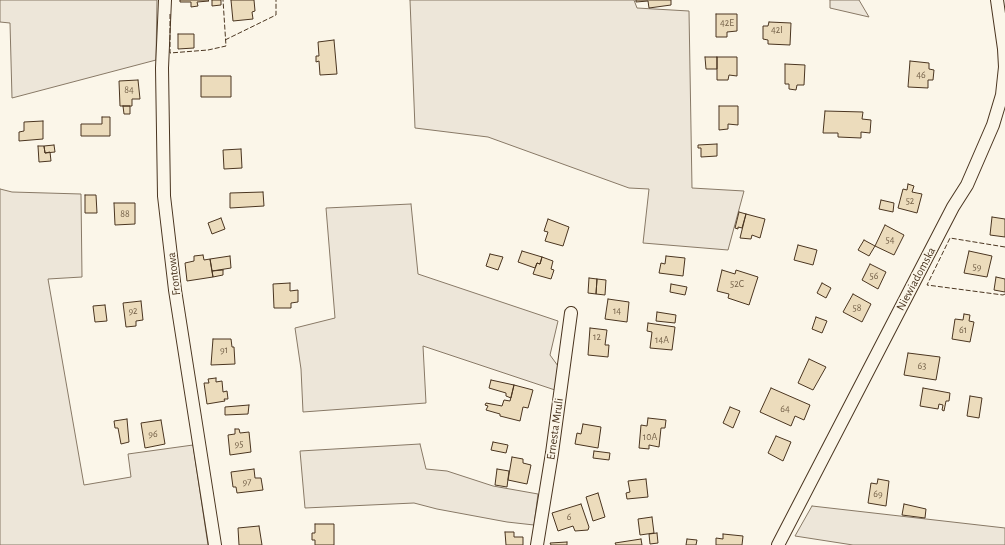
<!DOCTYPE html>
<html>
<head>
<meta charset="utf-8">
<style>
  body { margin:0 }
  canvas { display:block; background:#fbf6e9 }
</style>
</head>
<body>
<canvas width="1005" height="545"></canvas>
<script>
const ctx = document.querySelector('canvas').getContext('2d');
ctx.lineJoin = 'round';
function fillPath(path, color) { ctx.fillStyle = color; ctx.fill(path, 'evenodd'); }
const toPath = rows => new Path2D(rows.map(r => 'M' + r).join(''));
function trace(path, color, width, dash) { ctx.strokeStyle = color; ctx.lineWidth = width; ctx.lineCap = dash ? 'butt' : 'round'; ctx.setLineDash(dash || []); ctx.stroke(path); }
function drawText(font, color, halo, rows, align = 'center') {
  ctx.font = font + ' "Alegreya Sans",sans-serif'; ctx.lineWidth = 3; ctx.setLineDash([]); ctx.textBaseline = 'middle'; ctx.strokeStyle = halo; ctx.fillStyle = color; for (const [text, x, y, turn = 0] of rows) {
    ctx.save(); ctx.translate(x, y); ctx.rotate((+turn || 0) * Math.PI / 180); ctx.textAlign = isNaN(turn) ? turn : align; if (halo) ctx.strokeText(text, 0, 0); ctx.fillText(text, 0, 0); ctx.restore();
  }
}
const green = toPath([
  [0,0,157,0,156,60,12,98,10,23,0,22,0,0],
  [410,0,634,0,637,8,689,11,692,188,744,191,728,250,643,243,649,189,629,188,488,137,415,128,410,0],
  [830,0,859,0,869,17,830,8,830,0],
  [0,189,12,192,81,194,82,277,48,279,84,485,131,477,128,454,193,445,208,545,0,545,0,189],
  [411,204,418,274,558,321,550,355,558,366,555,390,423,346,426,403,303,412,301,369,295,328,335,318,326,208,411,204],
  [420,444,426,469,447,471,493,486,538,494,534,525,507,522,437,509,414,503,305,508,300,451,420,444],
  [812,506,1005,528,1005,545,853,545,795,536,812,506]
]);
fillPath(green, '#ede6d9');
trace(green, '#887966', 1);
const building = toPath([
  [180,0,208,0,209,1,197,2,198,6,191,7,191,2,180,2,180,0],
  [212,0,221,0,221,5,212,6,212,0],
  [231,0,254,0,255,11,252,12,253,19,233,21,231,0],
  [636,0,671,0,671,5,649,8,648,1,636,2,636,0],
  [716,14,737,14,737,31,727,32,727,37,716,37,716,14],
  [769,22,791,23,790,45,768,44,768,40,763,39,763,26,768,26,769,22],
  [178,34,194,34,194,48,178,49,178,34],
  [334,40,337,74,320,75,319,61,316,62,316,56,319,56,318,42,334,40],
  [705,57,717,57,717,69,706,69,705,57],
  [717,57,737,57,737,76,729,75,728,80,717,80,717,57],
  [910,61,929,63,929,69,934,70,933,80,928,80,928,88,908,87,910,61],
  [785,64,805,65,804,85,797,85,796,90,789,89,789,84,785,84,785,64],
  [201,76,231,76,231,97,201,97,201,76],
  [138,80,140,99,132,99,132,106,120,106,119,81,138,80],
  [123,106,130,106,130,114,124,114,123,106],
  [719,106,738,106,738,125,728,124,728,129,719,130,719,106],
  [825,111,863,112,862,119,871,120,870,133,861,132,861,138,838,137,838,133,823,133,825,111],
  [102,117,110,117,110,136,81,136,81,124,102,124,102,117],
  [43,121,43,139,19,141,19,132,24,131,24,122,43,121],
  [717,144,717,156,701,157,701,148,698,148,698,145,717,144],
  [54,145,55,152,45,153,44,146,54,145],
  [38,146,44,146,45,153,50,152,51,161,39,162,38,146],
  [241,149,242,168,224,169,223,150,241,149],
  [908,184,914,186,912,192,922,194,917,213,898,208,903,189,907,190,908,184],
  [263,192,264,206,230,208,230,193,263,192],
  [85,195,96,195,97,213,85,213,85,195],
  [881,200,894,203,893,212,879,209,881,200],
  [114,203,135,203,135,224,115,225,114,203],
  [739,212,746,214,742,228,738,227,738,229,735,228,739,212],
  [746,214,765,219,760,238,752,235,751,239,740,238,746,214],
  [992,217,1005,219,1005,237,990,235,992,217],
  [221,218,225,229,212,234,208,223,221,218],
  [548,219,569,227,563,246,545,241,548,232,544,231,548,219],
  [885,225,904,235,894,255,875,246,885,225],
  [864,240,875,246,869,256,858,250,864,240],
  [798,245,817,250,813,265,794,260,798,245],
  [522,251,542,257,540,264,537,263,535,268,518,262,522,251],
  [969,251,992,256,987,277,964,273,969,251],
  [490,254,503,257,498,270,486,266,490,254],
  [203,255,204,260,210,259,213,277,187,281,185,263,194,261,194,256,203,255],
  [230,256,231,268,212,271,210,259,230,256],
  [666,256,685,258,683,276,659,273,661,263,665,264,666,256],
  [542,257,553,261,551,269,554,270,551,279,533,274,537,263,540,264,542,257],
  [870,264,886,272,878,289,862,280,870,264],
  [223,270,223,275,213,277,212,271,223,270],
  [722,270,735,274,736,270,758,277,749,305,728,298,729,294,717,291,722,270],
  [996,277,1005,279,1005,292,994,290,996,277],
  [589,278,597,279,596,294,588,293,589,278],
  [597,279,606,280,605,295,596,294,597,279],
  [290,283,290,291,298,290,298,302,291,303,291,308,274,308,273,284,290,283],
  [822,283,831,288,826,298,817,293,822,283],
  [671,284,687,287,685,295,670,292,671,284],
  [853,294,871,304,862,322,843,312,853,294],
  [608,299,629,302,627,322,605,319,608,299],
  [141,301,143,320,136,321,136,326,126,327,123,303,141,301],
  [105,305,107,321,95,322,93,306,105,305],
  [657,312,676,315,675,323,656,321,657,312],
  [964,314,970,315,969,321,974,322,970,342,952,339,955,319,963,320,964,314],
  [816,317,827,321,822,333,812,329,816,317],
  [648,323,675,327,672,350,650,348,652,332,647,331,648,323],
  [590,328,607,330,605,345,609,345,608,357,588,355,590,328],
  [213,339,231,339,232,347,234,347,235,364,211,365,213,339],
  [908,353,940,357,936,380,904,375,908,353],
  [809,359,826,367,813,390,798,383,809,359],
  [216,378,216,382,222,381,223,392,227,391,228,399,224,399,225,401,207,404,204,383,209,383,208,379,216,378],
  [491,380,514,385,511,398,506,396,506,393,489,388,491,380],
  [514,385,533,390,528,408,523,407,520,421,500,416,500,414,486,410,488,406,485,405,486,403,502,406,504,400,510,401,514,385],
  [771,388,810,405,804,420,795,416,791,426,760,412,771,388],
  [923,388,950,393,949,401,946,401,944,411,942,410,943,405,939,404,938,409,920,406,923,388],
  [970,396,982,398,979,418,967,416,970,396],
  [249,405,248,414,225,415,225,407,249,405],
  [730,407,740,411,733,428,723,423,730,407],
  [648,418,666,420,665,428,661,428,659,447,649,445,649,449,639,448,641,425,647,426,648,418],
  [127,419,129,442,121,444,118,428,115,428,114,421,127,419],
  [161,420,165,444,145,448,141,423,161,420],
  [583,424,601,427,598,448,575,444,577,433,581,434,583,424],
  [235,429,239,429,240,433,249,432,251,452,230,455,228,435,235,434,235,429],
  [776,436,791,442,783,461,768,453,776,436],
  [493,442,508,445,506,453,491,450,493,442],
  [594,451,610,453,609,460,593,458,594,451],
  [512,457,523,459,523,463,531,465,527,484,508,480,512,457],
  [254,469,255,478,261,478,263,490,237,493,236,487,233,487,231,472,254,469],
  [497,469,509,471,507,487,495,485,497,469],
  [646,479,648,497,627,499,626,493,630,492,628,481,646,479],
  [878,479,889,481,886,506,868,503,871,483,877,484,878,479],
  [598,493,605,517,593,521,586,497,598,493],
  [581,504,589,527,588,530,575,531,573,526,558,531,552,513,581,504],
  [904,504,926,509,925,518,902,515,904,504],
  [652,517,654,533,640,535,638,519,652,517],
  [315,524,334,524,334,545,315,545,315,540,312,540,312,533,315,533,315,524],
  [259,526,262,545,239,545,238,528,259,526],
  [505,532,514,532,514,537,523,537,523,545,506,545,505,532],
  [657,533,658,543,650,544,649,534,657,533],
  [723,534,743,536,742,545,716,545,716,538,723,539,723,534],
  [641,539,642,545,616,545,615,543,641,539],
  [687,539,697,540,696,545,686,545,687,539],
  [567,542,567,545,551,545,550,543,567,542]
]);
fillPath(building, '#ecdcbc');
trace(building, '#4a3520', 1);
const minor = toPath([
  [165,0,162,68,164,196,175,290,215,545],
  [537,545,552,453,571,313],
  [778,545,953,207,967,185,993,125,1002,95,1005,67,1004,49,997,0]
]);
trace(minor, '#4a3520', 14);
trace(minor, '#fbf6e9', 12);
trace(toPath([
  [170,14,170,53,208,50,226,46,223,0],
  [225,40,276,15,276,0],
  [1005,247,950,238,927,285,1003,295,1005,294]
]), '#4a3520', 1, [5, 2]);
drawText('10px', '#725f47', null, [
  ["42E",727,23],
  ["42I",777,30],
  ["46",921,75],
  ["84",129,90],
  ["52",910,201],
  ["88",125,214],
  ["54",890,240],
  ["59",977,267],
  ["56",874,276],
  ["52C",737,284],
  ["58",857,308],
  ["92",133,311],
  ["14",617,311],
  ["61",963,330],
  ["12",597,337],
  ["14A",662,340],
  ["91",224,350],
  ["63",922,366],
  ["64",785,409],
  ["96",153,434],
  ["10A",650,437],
  ["95",239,444],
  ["97",247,482],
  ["69",878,494],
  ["6",569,517]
]);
drawText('12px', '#4a3520', '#fbf6e9', [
  ["Frontowa",174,274,-97],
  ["Niewiadomska",916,279,-62],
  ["Ernesta Mruli",555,429,-82]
]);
</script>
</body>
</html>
